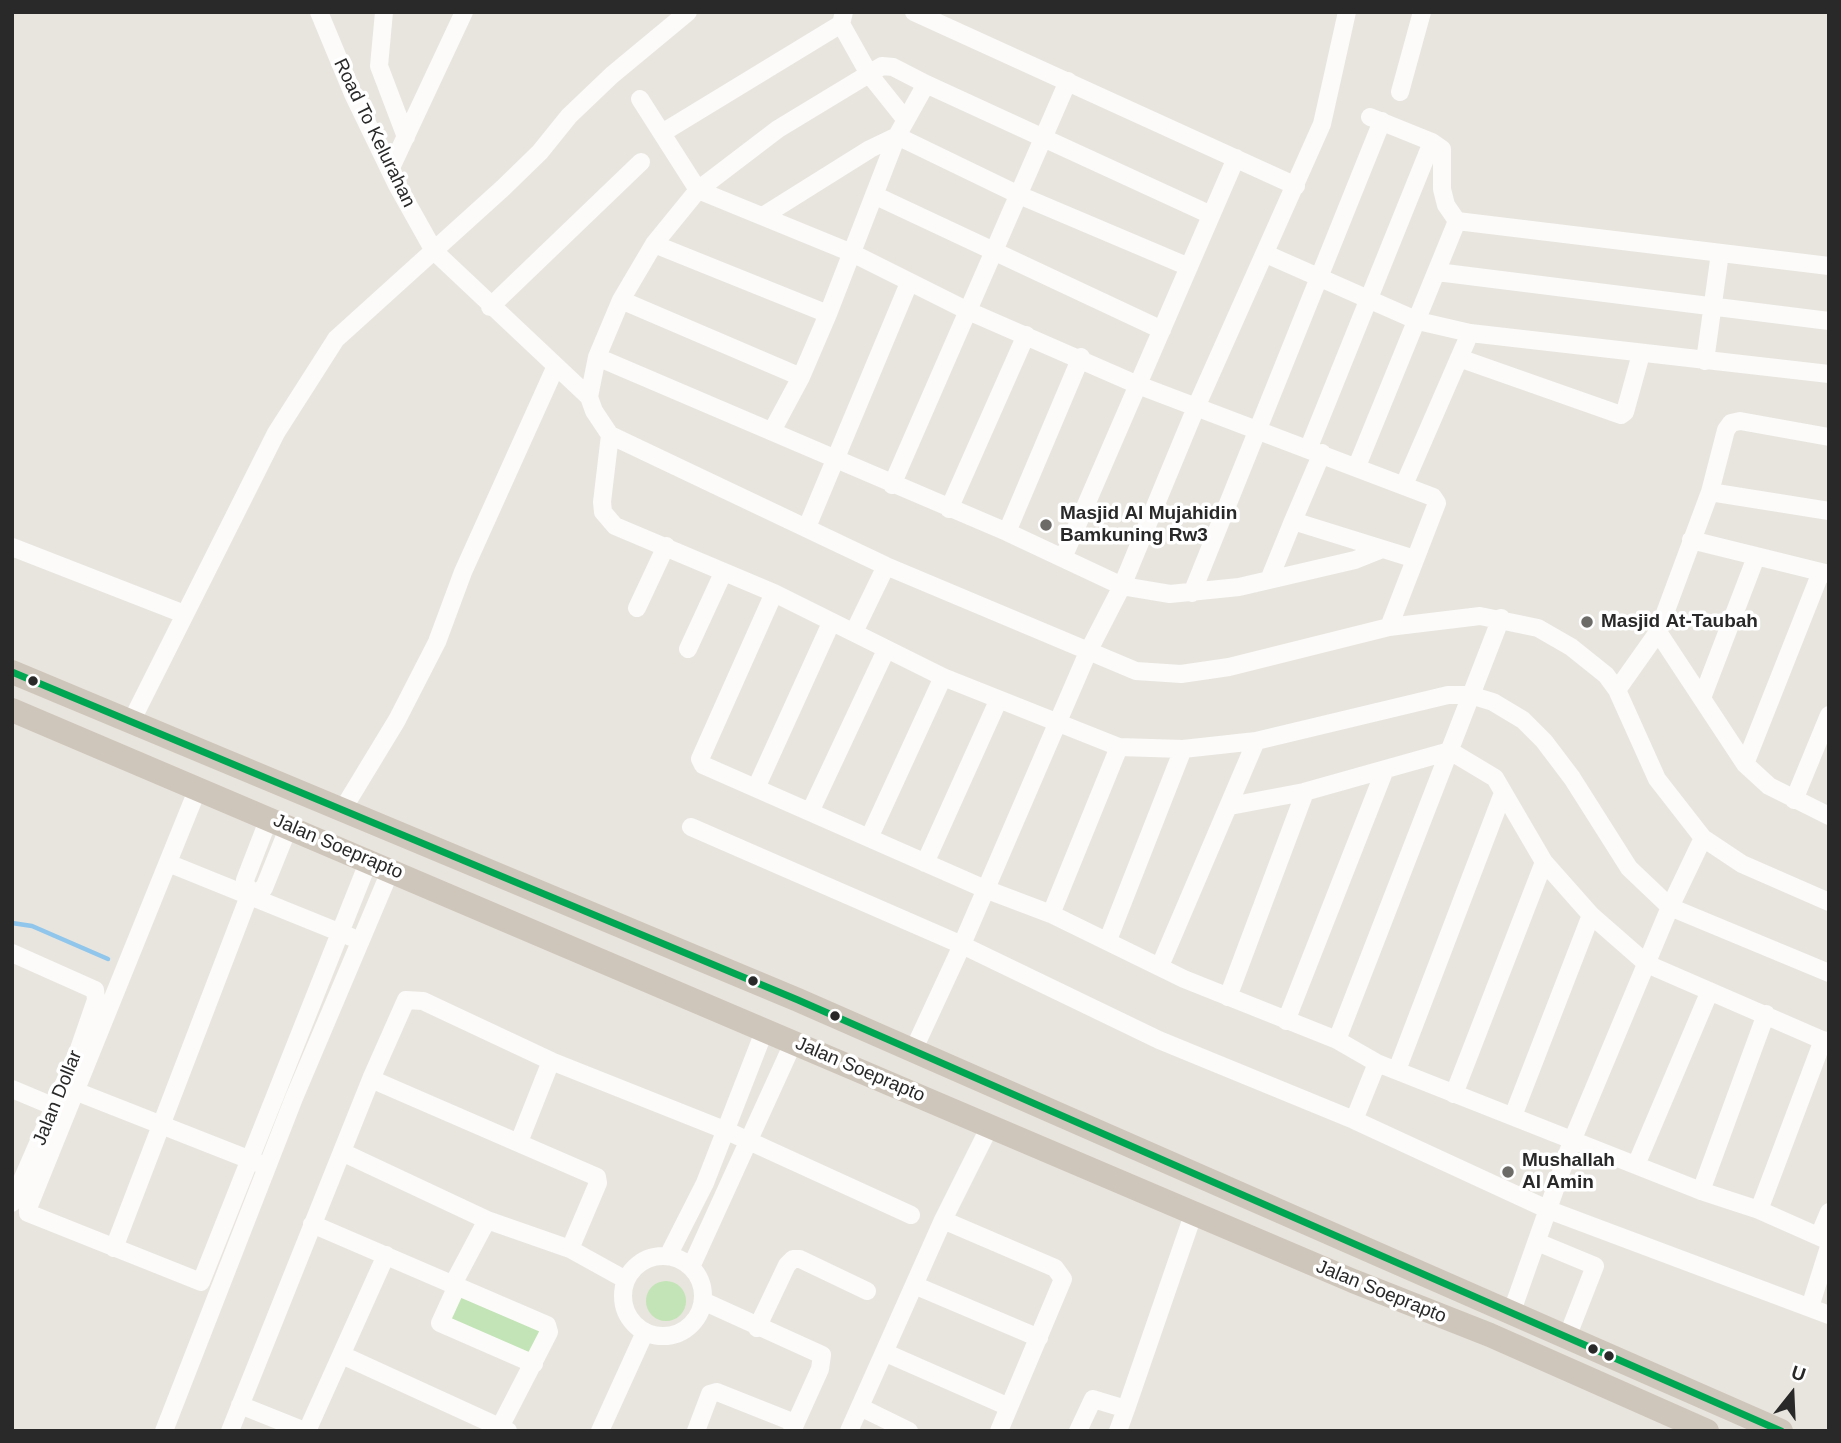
<!DOCTYPE html>
<html>
<head>
<meta charset="utf-8">
<style>
  body { margin:0 }
  #map { position:relative; width:1841px; height:1443px; overflow:hidden; background:#e8e5de; font-family:Arial,sans-serif }
  canvas { display:block }
  .frame { position:absolute; inset:0; border:14px solid #292929; pointer-events:none }
  .north { position:absolute; left:1757px; top:1359px; width:70px; height:70px; -webkit-text-stroke:5px #fff; paint-order:stroke; rotate:18deg; font-size:19px; font-weight:700; line-height:28px; text-align:center; color:#292929 }
  .north::after { content:''; display:block; margin:auto; width:24px; height:32px; background:#292929; clip-path:polygon(50% 0,100% 100%,50% 72%,0 100%) }
</style>
</head>
<body>
<div id="map">
<canvas width="1841" height="1443"></canvas>
<div class="frame"></div>
<div class="north">U</div>
</div>
<script>
const ctx = document.querySelector('canvas').getContext('2d');
ctx.lineJoin = 'round';
function fillPath(path, color) { ctx.fillStyle = color; ctx.fill(path, 'evenodd'); }
const toPath = rows => new Path2D(rows.map(r => 'M' + r).join(''));
function trace(path, color, width, dash) { ctx.strokeStyle = color; ctx.lineWidth = width; ctx.lineCap = dash ? 'butt' : 'round'; ctx.setLineDash(dash || []); ctx.stroke(path); }
function drawText(font, color, halo, rows, align = 'center') {
  ctx.font = font + ' Arial,sans-serif'; ctx.lineWidth = 7; ctx.setLineDash([]); ctx.textBaseline = 'middle'; ctx.strokeStyle = halo; ctx.fillStyle = color; for (const [text, x, y, turn = 0] of rows) {
    ctx.save(); ctx.translate(x, y); ctx.rotate((+turn || 0) * Math.PI / 180); ctx.textAlign = isNaN(turn) ? turn : align; if (halo) ctx.strokeText(text, 0, 0); ctx.fillText(text, 0, 0); ctx.restore();
  }
}
fillPath(toPath([
  '646 1301a20 20 0 1 1 40 0a20 20 0 1 1-40 0Z',
  [456,1288,548,1327,534,1363,440,1322]
]), '#c3e4b6');
trace(toPath([
  [12,923,32,926,108,959]
]), '#90c6eb', 4.5);
trace(toPath([
  [319,12,353,94,397,185,434,251,589,397,594,411,610,435,886,566,1136,671,1181,674,1229,667,1389,627,1480,616,1538,628,1571,647,1606,675,1617,690,1657,779,1703,838,1742,864,1829,902],
  [384,12,379,66,406,137],
  [844,12,841,24,869,74,905,119],
  [914,12,1296,186],
  [1400,92,1422,12],
  [640,99,698,190,778,129,882,66,893,67,926,84],
  [1370,117,1432,142,1442,149,1442,189,1446,205,1457,221,1829,266],
  [662,133,841,24],
  [897,136,1019,195,1189,267],
  [390,170,464,12],
  [874,195,1162,330],
  [763,216,870,149,897,136],
  [654,244,828,314],
  [1266,254,1418,321,1470,333,1829,374],
  [1437,272,1829,321],
  [621,300,801,377],
  [490,307,641,162],
  [597,357,1007,532,1122,586,1170,594,1239,587,1355,560,1380,550],
  [1459,358,1621,415,1625,412,1641,354],
  [1705,361,1720,253],
  [589,397,597,357,621,300,654,244,698,190,852,253,966,310,1138,385,1433,497,1437,503,1389,627],
  [772,431,801,377,828,314,897,136,926,84,1211,215],
  [610,435,602,502,603,512,615,526,774,593,943,677,1119,747,1183,749,1256,741,1448,695,1470,695,1493,702,1523,720,1544,741,1572,778,1629,868,1670,907,1829,973],
  [1309,447,1432,142],
  [1322,453,1293,521,1415,559],
  [1357,466,1457,221],
  [892,485,1068,81],
  [1404,485,1470,333],
  [1710,492,1829,511],
  [949,509,1026,335],
  [807,527,909,283],
  [1007,532,1081,357],
  [1691,540,1829,574],
  [12,547,184,614],
  [1063,558,1236,158],
  [1269,580,1293,521],
  [774,593,700,759,703,765,985,889,1051,914,1184,979,1337,1040,1377,1063,1701,1191,1759,1210,1829,1241],
  [1192,593,1382,121],
  [637,608,666,546],
  [854,632,886,566],
  [1658,632,1745,764,1769,786,1829,816],
  [688,649,723,573],
  [1617,690,1658,632,1710,492,1726,430,1731,423,1740,421,1829,437],
  [1702,698,1756,557],
  [131,722,276,433,336,339,503,188,540,152,569,116,612,75,688,12],
  [1450,751,1495,778,1544,862,1591,915,1647,964,1829,1043],
  [1745,764,1821,572],
  [198,788,28,1208,28,1213,201,1282,369,860],
  [756,788,831,623],
  [1794,800,1829,715],
  [1230,806,1304,792,1450,751],
  [343,809,397,720,437,642,463,572,555,368],
  [810,812,886,650],
  [691,827,962,945,1159,1040,1354,1120,1549,1210,1829,1315],
  [869,838,943,677],
  [168,863,351,937],
  [925,863,998,701],
  [249,896,264,888,289,826],
  [1051,914,1119,747],
  [1108,940,1183,749],
  [12,953,95,990,96,1000,79,1049,12,1203],
  [1160,966,1256,741],
  [1228,997,1305,792],
  [1286,1021,1384,772],
  [1337,1040,1501,618],
  [913,1051,957,956,1088,652,1122,586,1197,405,1322,124,1347,12],
  [1397,1070,1503,793],
  [371,1079,597,1177,598,1183,570,1249],
  [12,1089,55,1107],
  [75,1091,258,1163],
  [1454,1094,1544,862],
  [1513,1116,1591,915],
  [1354,1120,1377,1063],
  [519,1142,551,1061],
  [342,1152,487,1220,570,1249,626,1280],
  [1636,1165,1709,993],
  [1701,1191,1766,1014],
  [1759,1210,1823,1040],
  [943,1220,1055,1268,1063,1279,999,1431],
  [312,1224,547,1325,549,1332,500,1427],
  [1819,1236,1829,1212],
  [1537,1242,1595,1266,1568,1335],
  [114,1248,249,896,245,880,269,818],
  [668,1256,705,1183,765,1029],
  '623 1296a40 40 0 1 1 80 0a40 40 0 1 1-80 0Z',
  [691,1267,794,1041],
  [914,1285,1039,1338],
  [452,1286,487,1220],
  [456,1288,440,1323,534,1364],
  [703,1301,822,1355,820,1369,792,1431],
  [1810,1307,1829,1247],
  [1512,1311,1572,1141,1670,907,1703,838],
  [757,1328,787,1265,793,1259,800,1259,867,1291],
  [886,1353,1009,1407],
  [342,1355,508,1431],
  [240,1405,305,1431],
  [860,1407,909,1431],
  [164,1431,294,1098,391,869],
  [230,1431,371,1079,406,1000,423,1001,551,1061,727,1131,911,1215],
  [307,1431,386,1255],
  [600,1431,645,1332],
  [696,1431,710,1394,717,1392,795,1423],
  [849,1431,943,1220,990,1126],
  [1078,1431,1093,1399,1126,1409,1194,1212],
  [1118,1431,1126,1409]
]), '#fcfbfa', 18);
trace(toPath([
  [12,672,798,1000,1781,1431],
  [12,710,1353,1281,1490,1335,1707,1431]
]), '#cfc6bb', 24);
trace(toPath([
  [12,672,798,1000,1781,1431]
]), '#00a651', 7);
for (const [x, y, r, color] of [
  [1046,525,7,"#6c6b68"],
  [1587,622,7,"#6c6b68"],
  [33,681,6,"#292929"],
  [753,981,6,"#292929"],
  [835,1016,6,"#292929"],
  [1508,1172,7,"#6c6b68"],
  [1593,1349,6,"#292929"],
  [1609,1356,6,"#292929"]
]) { const dot = new Path2D(); dot.arc(x, y, r, 0, 2 * Math.PI); ctx.fillStyle = color; ctx.fill(dot); trace(dot, '#fff', 2.5); }
drawText('19px', '#292929', '#fff', [
  ["Road To Kelurahan",374,133,64],
  ["Jalan Soeprapto",338,847,23],
  ["Jalan Soeprapto",860,1070,23],
  ["Jalan Dollar",58,1098,-68],
  ["Jalan Soeprapto",1381,1292,22]
]);
drawText('bold 19px', '#292929', '#fff', [
  ["Masjid Al Mujahidin",1060,514],
  ["Bamkuning Rw3",1060,536],
  ["Masjid At-Taubah",1601,622],
  ["Mushallah",1522,1161],
  ["Al Amin",1522,1183]
], 'left');
</script>
</body>
</html>
